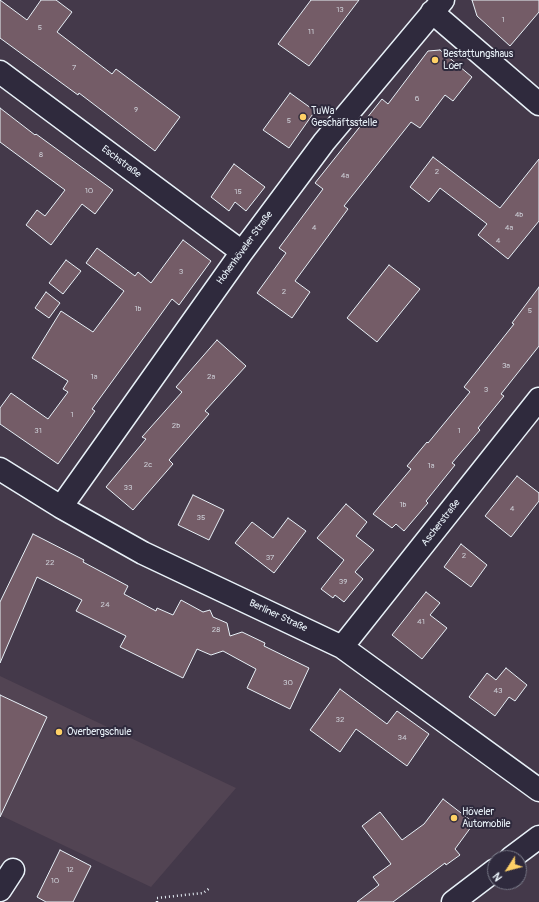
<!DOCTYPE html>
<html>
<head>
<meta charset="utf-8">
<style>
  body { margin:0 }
  #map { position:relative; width:539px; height:902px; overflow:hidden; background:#44394a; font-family:Pangolin,sans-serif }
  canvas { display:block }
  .north { position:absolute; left:487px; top:850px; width:40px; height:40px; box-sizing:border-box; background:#2f2a3d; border:1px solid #797a88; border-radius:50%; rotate:234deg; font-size:11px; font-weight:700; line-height:16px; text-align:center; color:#e8f1f8 }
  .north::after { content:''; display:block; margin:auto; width:14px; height:18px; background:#ffd166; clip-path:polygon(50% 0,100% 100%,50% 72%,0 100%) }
</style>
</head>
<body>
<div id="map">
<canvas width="539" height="902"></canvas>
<div class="north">N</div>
</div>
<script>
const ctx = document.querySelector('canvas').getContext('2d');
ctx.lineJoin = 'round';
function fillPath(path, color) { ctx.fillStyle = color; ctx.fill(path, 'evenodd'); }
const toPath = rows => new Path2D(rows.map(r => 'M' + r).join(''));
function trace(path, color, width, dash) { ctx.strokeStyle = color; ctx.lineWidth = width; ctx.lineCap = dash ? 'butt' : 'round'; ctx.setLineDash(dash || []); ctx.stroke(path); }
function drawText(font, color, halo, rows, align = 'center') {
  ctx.font = font + ' Pangolin,sans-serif'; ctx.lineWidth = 4; ctx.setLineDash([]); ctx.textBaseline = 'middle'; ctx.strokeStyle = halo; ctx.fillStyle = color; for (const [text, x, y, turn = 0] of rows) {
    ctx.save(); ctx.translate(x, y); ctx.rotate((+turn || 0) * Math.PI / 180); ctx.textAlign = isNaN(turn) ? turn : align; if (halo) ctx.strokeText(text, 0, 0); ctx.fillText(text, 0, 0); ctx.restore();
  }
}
fillPath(toPath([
  [0,676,236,788,151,887,0,815]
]), '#524453');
const building = toPath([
  [0,0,27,20,41,0,56,0,72,12,57,32,112,74,116,69,180,117,155,151,79,93,78,95,0,38,0,0],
  [311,0,359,0,309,66,278,44,311,0],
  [472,0,539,0,539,12,510,46,477,16,472,0],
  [440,50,472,77,453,101,445,95,420,128,411,122,344,206,348,209,295,281,310,292,292,318,257,293,286,253,279,248,323,189,315,183,382,99,388,104,428,51,440,50],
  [290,93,315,111,289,148,263,130,290,93],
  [0,108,35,135,36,134,113,190,95,214,82,204,51,245,26,225,37,210,45,216,65,190,0,142,0,108],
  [433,157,500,208,539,159,539,221,508,259,478,235,487,224,440,188,429,202,410,187,433,157],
  [234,164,265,187,246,211,235,202,229,211,211,197,234,164],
  [183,240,211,261,179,305,172,299,92,409,95,411,58,464,0,424,0,408,11,393,48,419,68,392,63,389,68,381,32,358,61,311,93,332,124,291,86,263,97,248,135,276,138,272,151,283,183,240],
  [66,260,81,271,63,294,49,283,66,260],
  [389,265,420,289,377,342,347,318,389,265],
  [539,287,539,346,501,394,504,396,478,428,480,430,452,463,455,465,426,501,428,503,404,531,396,524,392,528,373,514,411,469,407,466,427,442,428,443,470,392,464,387,514,324,512,323,539,287],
  [46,292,60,303,49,318,35,308,46,292],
  [217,340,246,366,205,411,209,414,169,460,173,464,133,510,106,487,146,439,142,437,182,392,176,387,217,340],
  [517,476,539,493,539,501,511,537,485,516,517,476],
  [193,495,224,510,209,540,178,525,193,495],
  [346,504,367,522,356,536,374,550,355,572,363,579,344,602,335,595,333,598,321,589,344,560,317,538,346,504],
  [288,518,306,531,274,573,235,543,252,522,273,538,288,518],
  [33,534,84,560,83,562,128,586,124,594,156,611,157,608,173,615,181,600,203,612,210,610,213,617,227,623,230,636,242,632,265,643,264,646,309,668,290,709,247,688,256,669,223,651,211,655,197,649,183,678,120,647,126,636,76,611,82,600,37,577,0,663,0,602,33,534],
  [461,544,487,565,471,587,444,567,461,544],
  [426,592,440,603,430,615,447,628,422,659,392,635,426,592],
  [506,668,527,685,515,701,509,697,495,716,469,697,487,673,496,680,506,668],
  [340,689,387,724,397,711,429,734,407,766,356,729,340,752,310,730,340,689],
  [0,695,47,717,0,817,0,695],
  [443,799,474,823,455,849,460,855,446,865,445,863,393,902,357,902,379,885,373,877,391,864,362,826,380,812,402,840,424,824,443,799],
  [60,850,91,866,73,902,46,902,37,897,60,850]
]);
fillPath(building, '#745c67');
trace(building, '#e8f1f8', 1);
const street = toPath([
  [432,12,539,104],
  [0,72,242,252],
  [0,469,61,507,143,553,342,647,539,790],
  [61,507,242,252,324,142,443,0],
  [342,647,539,399],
  [511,858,539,837],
  [0,890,13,870],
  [453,902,495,870]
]);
trace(street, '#e8f1f8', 25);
trace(toPath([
  [157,902,157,898,203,893,210,888]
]), '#e8f1f8', 2.5, [1, 3]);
trace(street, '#2f2a3d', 22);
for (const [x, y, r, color] of [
  [435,60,4,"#ffd166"],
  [303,117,4,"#ffd166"],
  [59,732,4,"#ffd166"],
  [454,818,4,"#ffd166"]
]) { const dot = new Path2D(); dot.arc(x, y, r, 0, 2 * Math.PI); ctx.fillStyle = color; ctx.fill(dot); trace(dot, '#2f2a3d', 1.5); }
drawText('8px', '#cbccd4', null, [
  ["13",340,10],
  ["1",503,20],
  ["5",40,28],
  ["11",311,32],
  ["7",74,68],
  ["6",417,99],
  ["9",136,110],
  ["5",289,121],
  ["8",41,155],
  ["2",437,172],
  ["4a",345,176],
  ["10",89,191],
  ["15",238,192],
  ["4b",519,215],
  ["4",314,228],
  ["4a",509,228],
  ["4",498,241],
  ["3",181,272],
  ["2",284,292],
  ["1b",138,309],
  ["5",530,311],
  ["3a",506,366],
  ["1a",94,377],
  ["2a",211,377],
  ["3",486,390],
  ["1",72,415],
  ["2b",176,426],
  ["31",38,431],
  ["1",459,431],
  ["2c",148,465],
  ["1a",431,466],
  ["33",128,488],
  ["1b",403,505],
  ["4",512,509],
  ["35",201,518],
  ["2",464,556],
  ["37",270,558],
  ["22",50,563],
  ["39",343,582],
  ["24",105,605],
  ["41",421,622],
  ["28",216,630],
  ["30",288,683],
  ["43",498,691],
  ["32",340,720],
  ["34",402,738],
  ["12",70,870],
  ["10",55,881]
]);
drawText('10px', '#e8f1f8', '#2f2a3d', [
  ["Bestattungshaus",443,54],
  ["Loer",443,66],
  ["TuWa",311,111],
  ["Geschäftsstelle",311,123],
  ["Overbergschule",67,732],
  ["Höveler",462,812],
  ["Automobile",462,824]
], 'left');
drawText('10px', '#e8f1f8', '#2f2a3d', [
  ["Eschstraße",121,162,37],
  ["Hohenhöveler Straße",245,248,-54],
  ["Ascherstraße",441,523,-52],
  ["Berliner Straße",278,616,25]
]);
</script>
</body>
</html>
